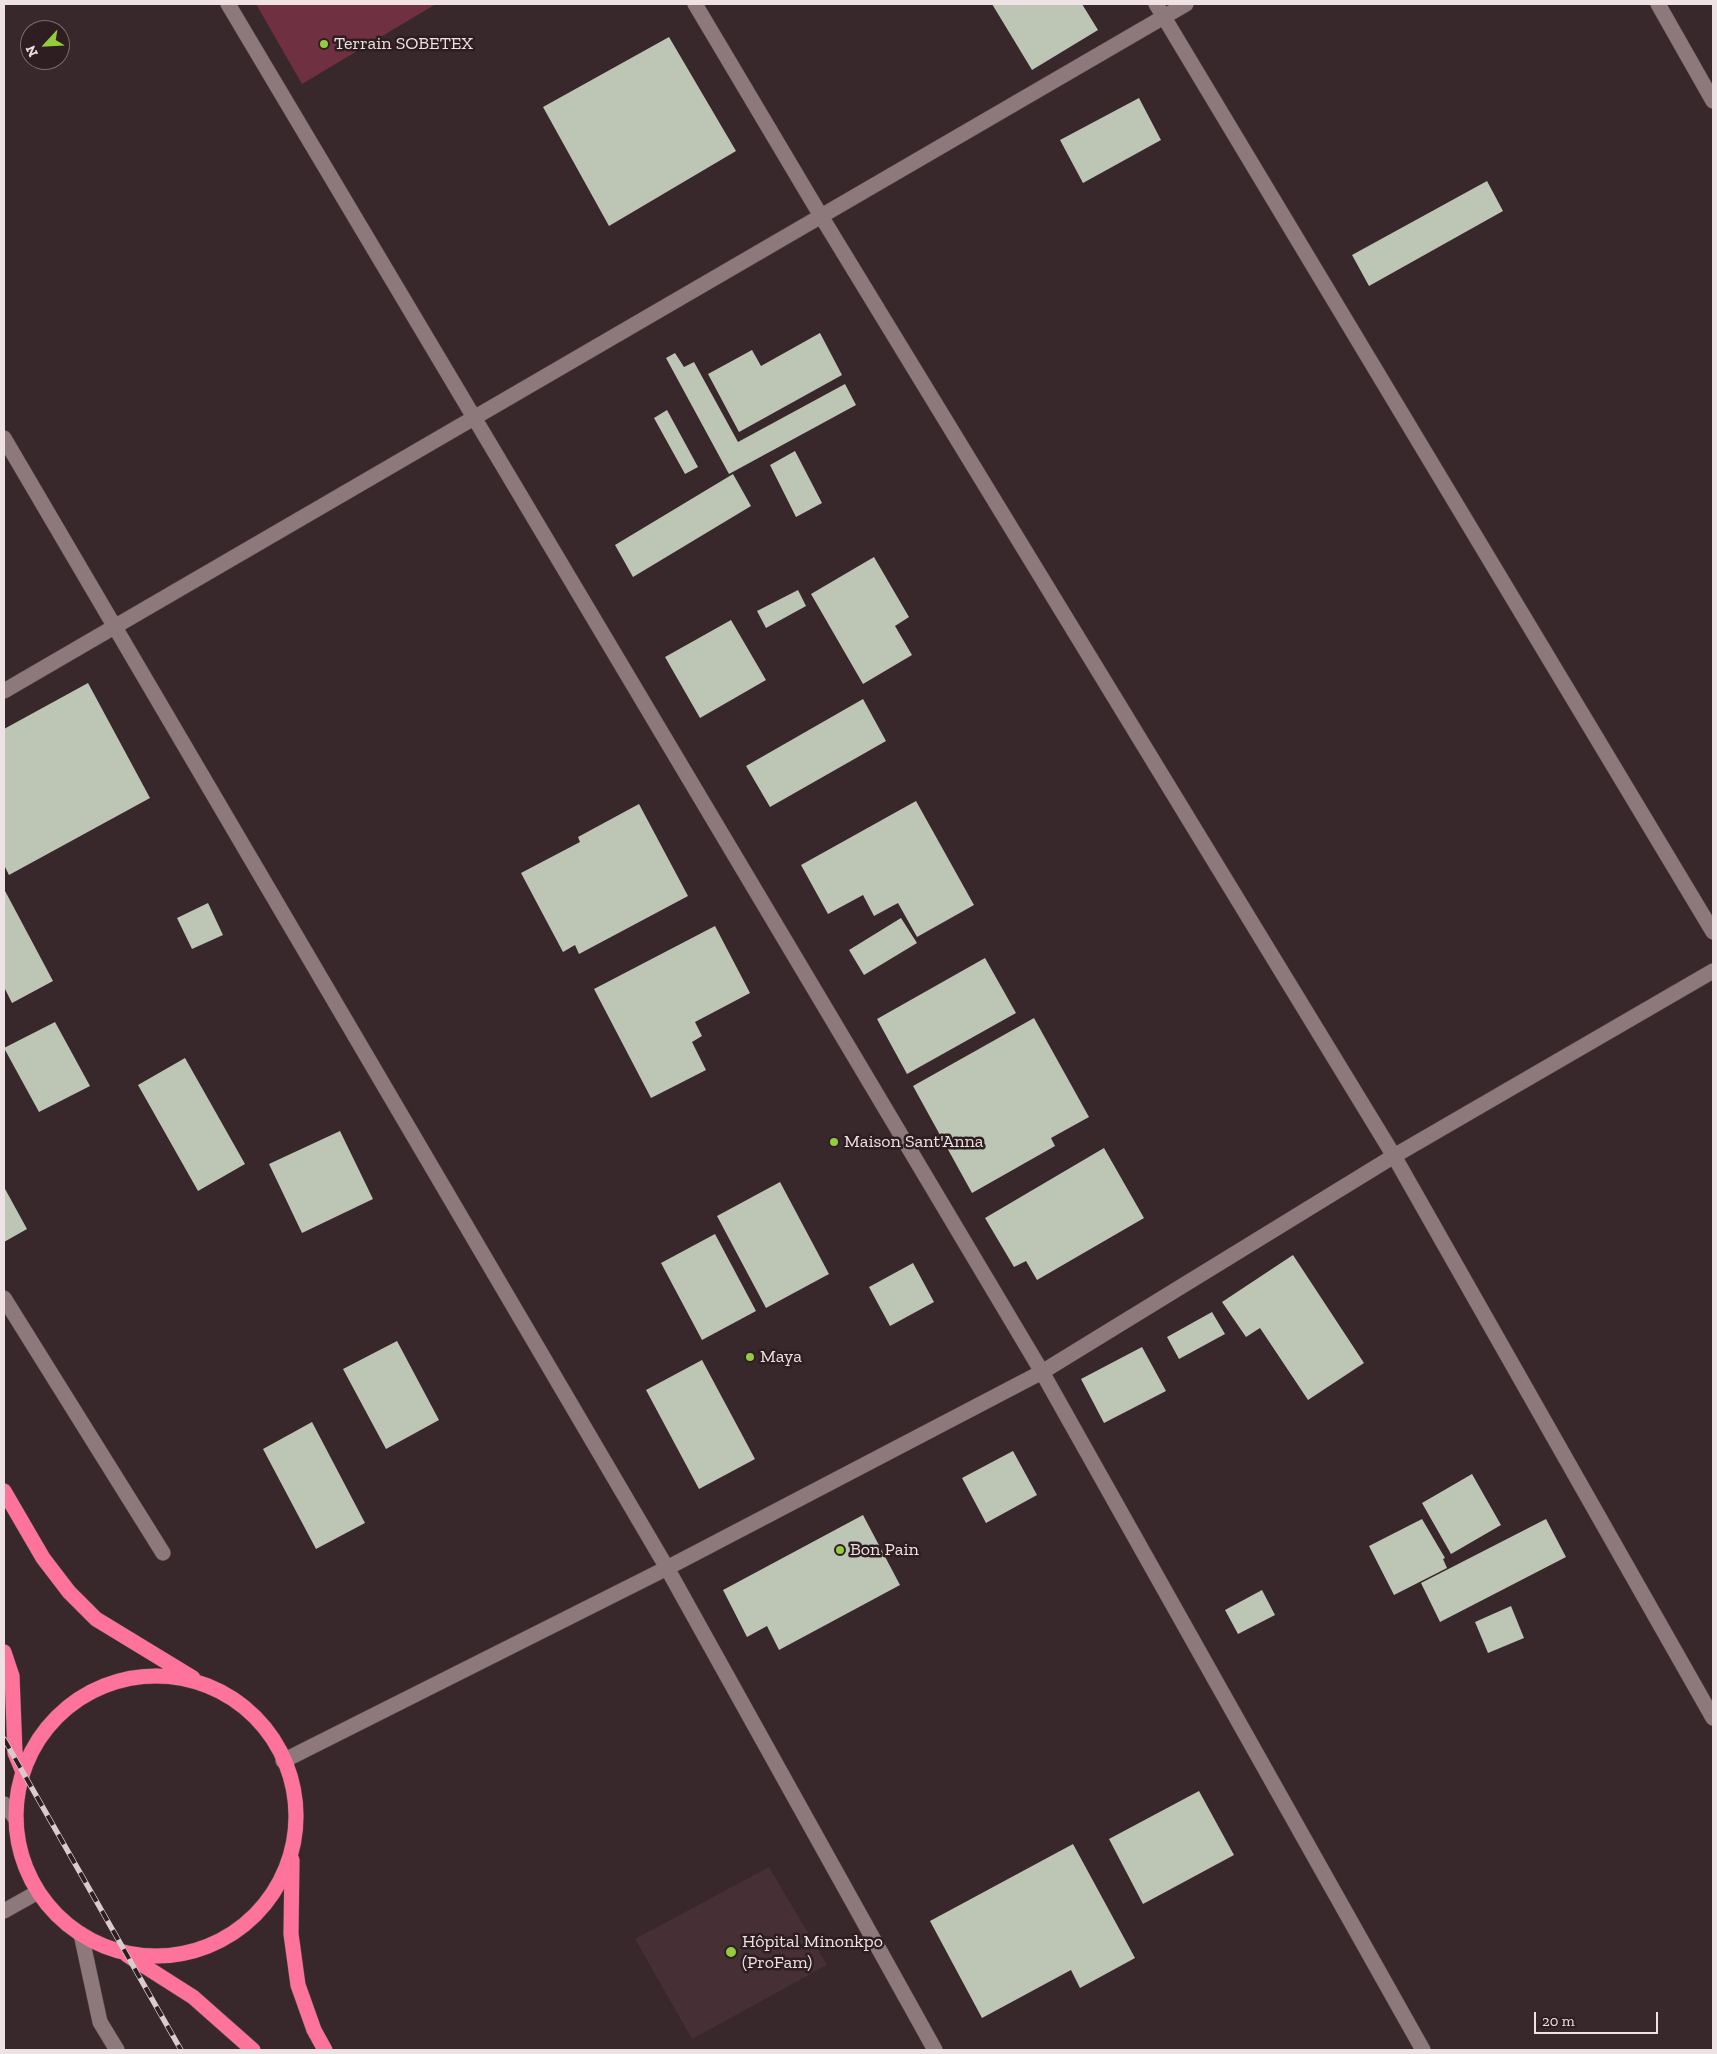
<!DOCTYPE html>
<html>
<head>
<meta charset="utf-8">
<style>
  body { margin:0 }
  #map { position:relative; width:1717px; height:2054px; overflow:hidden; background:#38272b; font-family:"Zilla Slab",serif }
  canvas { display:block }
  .frame { position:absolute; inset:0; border:5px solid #eee2e4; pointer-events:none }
  .north { position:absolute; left:20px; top:20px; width:50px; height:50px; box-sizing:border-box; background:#2e1e21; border:1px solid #7b6c6f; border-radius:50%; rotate:245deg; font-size:14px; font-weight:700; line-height:20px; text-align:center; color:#eee2e4 }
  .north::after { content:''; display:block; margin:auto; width:18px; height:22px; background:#93cc3d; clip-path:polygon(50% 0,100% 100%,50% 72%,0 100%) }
  .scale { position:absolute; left:1534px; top:2012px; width:124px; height:22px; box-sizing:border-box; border:2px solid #eee2e4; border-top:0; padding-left:6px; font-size:15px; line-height:18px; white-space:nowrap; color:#eee2e4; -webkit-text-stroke:4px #2e1e21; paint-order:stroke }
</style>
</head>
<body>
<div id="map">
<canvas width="1717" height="2054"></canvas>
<div class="frame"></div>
<div class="north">N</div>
<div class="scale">20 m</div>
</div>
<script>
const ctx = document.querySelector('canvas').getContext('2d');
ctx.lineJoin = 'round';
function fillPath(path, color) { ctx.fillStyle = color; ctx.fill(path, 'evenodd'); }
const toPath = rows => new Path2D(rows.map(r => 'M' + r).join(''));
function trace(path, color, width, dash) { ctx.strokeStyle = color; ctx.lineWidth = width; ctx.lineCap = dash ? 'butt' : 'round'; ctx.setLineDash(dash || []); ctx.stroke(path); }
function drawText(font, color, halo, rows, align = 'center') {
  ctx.font = font + ' "Zilla Slab",serif'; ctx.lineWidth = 5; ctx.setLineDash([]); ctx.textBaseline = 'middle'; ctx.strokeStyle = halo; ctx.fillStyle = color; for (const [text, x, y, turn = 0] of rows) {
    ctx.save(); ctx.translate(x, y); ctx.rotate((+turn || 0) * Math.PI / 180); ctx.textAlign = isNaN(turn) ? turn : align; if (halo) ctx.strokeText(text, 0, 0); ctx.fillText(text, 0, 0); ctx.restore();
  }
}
fillPath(toPath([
  [769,1867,827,1965,692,2039,635,1939]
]), '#463035');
fillPath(toPath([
  [256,4,436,4,302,84]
]), '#6f3041');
fillPath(toPath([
  [992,4,1082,4,1098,30,1032,70],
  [669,37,736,151,609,226,543,107],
  [1139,98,1161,140,1083,183,1060,140],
  [1487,181,1503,211,1369,286,1352,255],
  [820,333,842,375,739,432,708,374,752,350,761,366],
  [675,353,684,367,694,362,738,442,845,384,856,405,729,474,666,358],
  [667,410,698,467,685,474,654,418],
  [795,451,822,503,796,517,770,465],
  [733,474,751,506,633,577,615,545],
  [874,557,909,617,895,626,912,655,863,684,811,594],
  [798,590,806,606,766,628,757,611],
  [731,620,766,680,700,718,665,657],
  [88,683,150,798,9,875,4,865,4,729],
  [863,699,886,741,770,807,746,766],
  [916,801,974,905,917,937,898,903,874,916,863,895,828,914,801,865],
  [639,804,688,896,579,954,575,945,563,952,521,873,580,842,578,837],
  [4,889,53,981,12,1003,4,987],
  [208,903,223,935,192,949,177,918],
  [901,918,917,943,864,975,849,950],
  [715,926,750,993,695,1022,702,1036,692,1042,706,1070,651,1098,594,989],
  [985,958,1016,1013,907,1074,877,1019],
  [1034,1018,1089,1117,1051,1138,1055,1146,972,1193,913,1086],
  [55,1022,90,1086,39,1112,4,1048],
  [185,1058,245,1164,198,1191,138,1085],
  [340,1131,373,1199,302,1233,269,1164],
  [1104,1148,1144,1218,1037,1280,1026,1261,1014,1267,985,1218],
  [780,1182,829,1274,766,1308,717,1216],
  [4,1187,27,1229,4,1242],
  [715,1234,756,1311,702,1340,661,1263],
  [1293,1255,1364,1363,1308,1400,1260,1328,1246,1337,1222,1302],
  [913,1263,934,1302,890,1326,869,1287],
  [1212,1312,1225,1334,1179,1359,1167,1337],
  [397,1341,439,1420,386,1449,343,1369],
  [1142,1347,1166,1391,1104,1423,1081,1379],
  [702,1360,755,1459,699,1489,646,1390],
  [312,1422,365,1523,316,1549,263,1449],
  [1013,1451,1037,1495,986,1523,962,1478],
  [1472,1474,1501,1525,1451,1554,1422,1503],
  [863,1515,900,1585,779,1650,767,1626,747,1637,723,1590],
  [1422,1519,1445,1558,1443,1559,1447,1568,1394,1595,1369,1546],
  [1546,1519,1566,1557,1440,1622,1421,1583],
  [1262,1590,1275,1615,1238,1634,1225,1610],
  [1511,1606,1524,1638,1488,1653,1475,1622],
  [1199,1791,1234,1855,1143,1904,1109,1839],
  [1073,1844,1135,1958,1080,1988,1071,1970,982,2018,930,1921]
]), '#bdc6b5');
const street = toPath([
  [228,4,1042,1372,1423,2050],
  [695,4,821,216,1394,1156,1713,1718],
  [1156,4,1713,932],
  [1658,4,1713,101],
  [4,438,667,1568,935,2050],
  [4,691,1186,4],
  [4,1298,163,1553],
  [283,1761,667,1568,1042,1372,1394,1156,1713,971],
  [4,1804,16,1819],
  [4,1911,38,1892],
  [81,1934,100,2022,117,2050]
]);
const highway = toPath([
  [4,1491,43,1558,69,1592,96,1619,193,1678],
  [4,1652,12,1676,15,1753,23,1772],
  '16 1816a140 140 0 1 1 280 0a140 140 0 1 1-280 0Z',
  [292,1860,291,1934,298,1985,314,2030,325,2050],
  [127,1955,193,1997,253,2050]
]);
trace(street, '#554749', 16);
trace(highway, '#554749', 16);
trace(street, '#8d797c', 15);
trace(highway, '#fd7399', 15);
const rail = toPath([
  [4,1739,181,2050]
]);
trace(rail, '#d9ccce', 5.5);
trace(rail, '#2e1e21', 4, [11]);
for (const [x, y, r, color] of [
  [324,44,5,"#93cc3d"],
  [834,1142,5,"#93cc3d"],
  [750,1357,5,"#93cc3d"],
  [840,1550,5,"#93cc3d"],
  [731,1952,6,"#93cc3d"]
]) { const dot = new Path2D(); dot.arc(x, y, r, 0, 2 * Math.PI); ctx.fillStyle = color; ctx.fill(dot); trace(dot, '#2e1e21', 2); }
drawText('18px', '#eee2e4', '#2e1e21', [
  ["Terrain SOBETEX",334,44],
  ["Maison Sant'Anna",844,1142],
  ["Maya",760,1357],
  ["Bon Pain",850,1550],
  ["Hôpital Minonkpo",742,1942],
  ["(ProFam)",742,1963]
], 'left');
</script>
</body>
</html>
